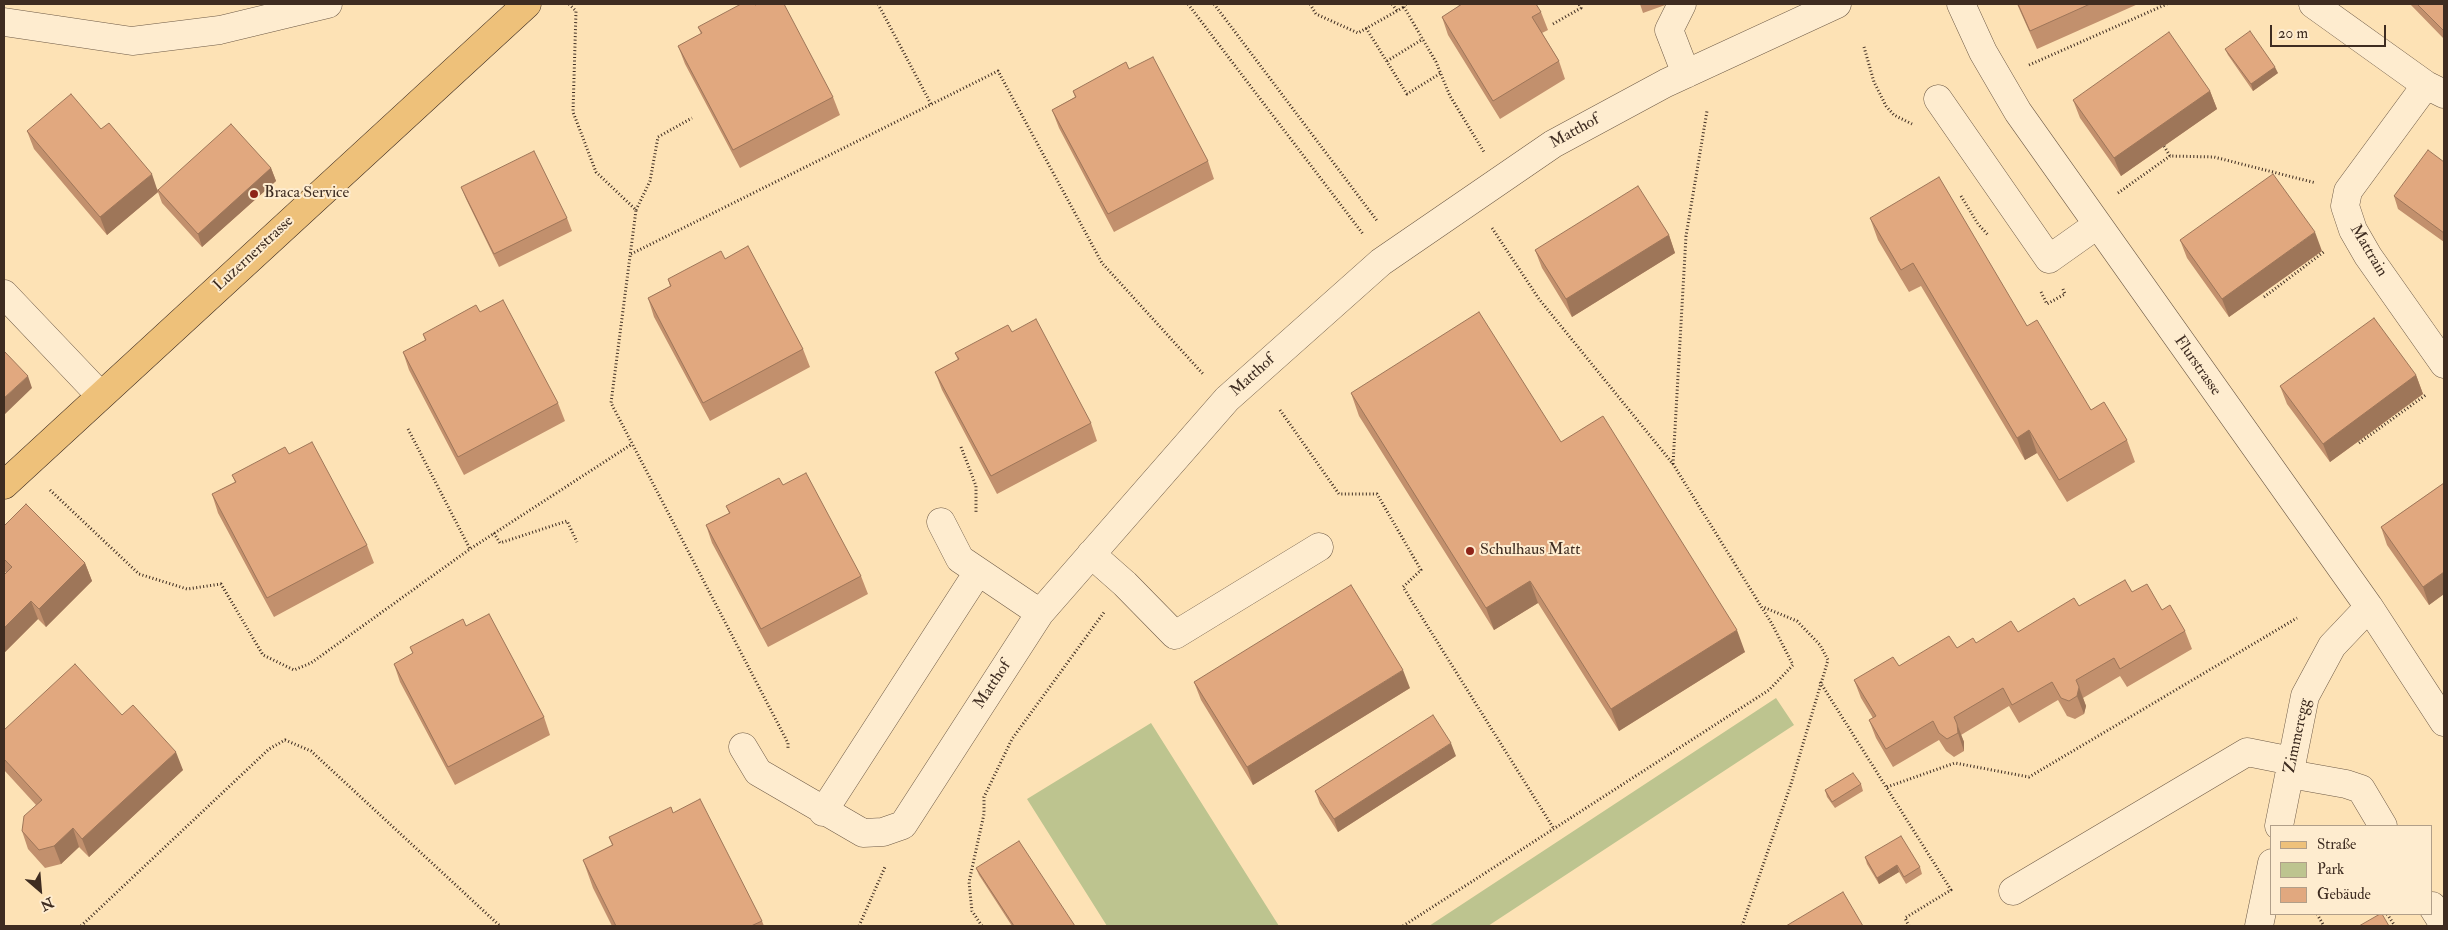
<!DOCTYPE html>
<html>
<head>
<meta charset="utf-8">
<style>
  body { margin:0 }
  #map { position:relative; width:2448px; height:930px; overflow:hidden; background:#fde2b5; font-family:"IM FELL Double Pica",serif }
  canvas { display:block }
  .frame { position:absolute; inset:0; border:5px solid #3e2c21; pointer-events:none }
  .legend { position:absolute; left:2270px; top:825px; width:162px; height:90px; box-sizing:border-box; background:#feeccf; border:1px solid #b19f89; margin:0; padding:6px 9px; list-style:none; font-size:15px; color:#3e2c21 }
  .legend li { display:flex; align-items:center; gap:10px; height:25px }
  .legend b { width:25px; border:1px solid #b19f89 }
  .north { position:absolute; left:15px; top:865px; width:50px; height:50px; -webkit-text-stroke:4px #feeccf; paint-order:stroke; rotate:153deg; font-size:14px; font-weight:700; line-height:20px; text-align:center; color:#3e2c21 }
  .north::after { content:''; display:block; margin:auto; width:18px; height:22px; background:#3e2c21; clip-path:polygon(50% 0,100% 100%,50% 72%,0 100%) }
  .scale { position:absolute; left:2270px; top:25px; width:116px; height:22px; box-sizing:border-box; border:2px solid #3e2c21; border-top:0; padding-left:6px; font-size:15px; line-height:18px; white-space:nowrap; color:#3e2c21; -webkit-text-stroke:4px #feeccf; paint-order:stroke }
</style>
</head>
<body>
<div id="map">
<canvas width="2448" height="930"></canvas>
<div class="frame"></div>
<ul class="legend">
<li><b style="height:6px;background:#eec17a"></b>Straße</li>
<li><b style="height:14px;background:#bdc48f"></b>Park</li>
<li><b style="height:14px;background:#e1a87f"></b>Gebäude</li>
</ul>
<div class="north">N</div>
<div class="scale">20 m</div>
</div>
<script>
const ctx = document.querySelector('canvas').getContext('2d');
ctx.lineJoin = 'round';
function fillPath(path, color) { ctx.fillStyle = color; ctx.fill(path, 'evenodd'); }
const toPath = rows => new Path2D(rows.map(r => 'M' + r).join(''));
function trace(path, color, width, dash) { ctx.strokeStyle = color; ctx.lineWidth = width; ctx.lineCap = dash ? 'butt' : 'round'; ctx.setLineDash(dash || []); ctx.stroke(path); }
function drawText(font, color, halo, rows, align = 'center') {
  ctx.font = font + ' "IM FELL Double Pica",serif'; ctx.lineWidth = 4; ctx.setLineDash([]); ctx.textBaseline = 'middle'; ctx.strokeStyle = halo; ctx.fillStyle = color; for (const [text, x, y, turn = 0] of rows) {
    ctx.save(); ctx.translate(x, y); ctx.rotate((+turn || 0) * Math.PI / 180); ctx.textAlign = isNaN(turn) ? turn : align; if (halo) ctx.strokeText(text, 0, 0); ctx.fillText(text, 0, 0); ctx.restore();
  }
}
fillPath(toPath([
  [1776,698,1794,725,1488,926,1429,926],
  [1151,723,1279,926,1107,926,1027,799]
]), '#bdc48f');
const minor = toPath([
  [1682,4,1669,30,1686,74],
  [1961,4,1983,52,2018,112,2369,607,2444,722],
  [2313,4,2426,85,2444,94],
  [4,22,132,41,220,30,328,4],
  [2426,85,2348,191,2345,206,2353,230,2368,256,2444,364],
  [1938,99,2049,259,2097,225],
  [4,294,100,395],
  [941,522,960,559,1040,613],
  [1091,554,1125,584,1175,635,1319,547],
  [743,747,758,772,863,833,883,832,903,825,1040,613,1227,399,1381,262,1553,144,1666,83,1837,4],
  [2290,774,2346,784,2361,789,2383,826],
  [823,812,978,572],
  [2279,826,2305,696,2332,646,2369,607],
  [2013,891,2247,752,2292,761],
  [2432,906,2444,925],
  [2259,926,2272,863]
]);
const major = toPath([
  [4,485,527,4]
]);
trace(minor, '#6e5a46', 29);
trace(major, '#3e2c21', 29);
trace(toPath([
  [569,4,576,11,573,112,596,172,636,210,611,403,788,743,788,749],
  [878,4,931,104],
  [1188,4,1363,234],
  [1214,4,1378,222],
  [1310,4,1316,14,1358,33,1404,7],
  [1392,4,1397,11],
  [1406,4,1404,7,1436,62,1450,96,1484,152],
  [1553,24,1581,8,1579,4],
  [1366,28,1407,94,1441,73],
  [1864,47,1874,82,1886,106,1894,115,1912,124],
  [1387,61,1423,39],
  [2029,65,2167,4],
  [2164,146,2170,156,2214,157,2316,183],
  [2118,193,2170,156],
  [1961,196,1978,224,1989,236],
  [636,210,650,181,658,137,692,118],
  [631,254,998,71,1102,263,1203,374],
  [2041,292,2047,304,2065,294,2063,289],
  [2264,297,2325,251],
  [1280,410,1339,494,1377,494,1421,570,1403,587,1554,829],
  [408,429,470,549],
  [2359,443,2427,394],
  [961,447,976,486,976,512],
  [1673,464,1686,236,1707,111],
  [50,490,139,574,187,589,221,584,263,655,294,670,311,663,470,549,632,444],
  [494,533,500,543,567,521,577,542],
  [1820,682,1951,890,1905,918,1909,926],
  [1887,787,1955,763,2029,777,2297,618],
  [2317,914,2324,926],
  [2387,914,2395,926],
  [81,926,269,749,285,740,311,751,500,926],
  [859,926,885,867],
  [982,926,972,911,969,882,984,814,984,797,1012,739,1105,611],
  [1403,926,1769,690,1793,665,1772,624,1673,464,1539,299,1492,228],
  [1742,926,1791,784,1828,660,1820,645,1797,621,1763,607]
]), '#3e2c21', 3, [1, 2.5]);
trace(minor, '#feeccf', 28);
trace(major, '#eec17a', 28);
fillPath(toPath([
  [1458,4,1536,4,1541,12,1548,30,1542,33,1559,61,1565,79,1500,119,1448,35,1442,17,1459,6],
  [1640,4,1668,4,1643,13],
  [2017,4,2138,4,2037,49],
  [2410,4,2444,4,2444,39],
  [698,27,833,97,840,115,740,168,685,64,678,46,701,34],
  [2225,49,2278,73,2253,91,2228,55],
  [1129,69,1208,161,1214,179,1114,232,1059,128,1052,110,1075,97,1073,91],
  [2210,91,2217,109,2121,176,2080,118,2073,100],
  [101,129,158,190,271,168,276,181,202,247,162,203,158,192,107,235,34,149,27,131],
  [2444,162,2444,242,2398,209,2394,196],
  [461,187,567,218,572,231,499,267,466,199],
  [1870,218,2027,326,2091,410,2127,440,2135,462,2067,502,2037,453,2025,460,1921,286,1909,292,1878,240],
  [1669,235,1675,253,1572,317,1542,268,1535,250],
  [2180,240,2322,251,2229,317,2187,258],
  [725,259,803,349,810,367,710,421,654,317,648,298,670,286,668,279],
  [480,312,558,403,565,421,464,475,409,370,403,352,425,340,423,334],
  [1012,332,1091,423,1097,441,997,494,942,390,935,372,958,360,955,353],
  [2416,375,2423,394,2330,462,2287,404,2280,386],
  [1351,393,1561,442,1745,652,1619,731,1538,603,1494,630,1359,416],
  [289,454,367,545,374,563,274,617,218,513,212,494,235,482,232,475],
  [2444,483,2444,594,2429,605,2387,545,2381,527],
  [726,506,861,576,868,594,768,647,712,543,706,525,729,513],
  [4,526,85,563,92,581,46,627,38,619,4,653,4,575,6,573,4,570],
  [2132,592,2162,610,2185,631,2192,649,2127,687,2120,676,2083,698,2086,706,2084,714,2075,719,2067,716,2058,700,2019,723,2009,706,1961,735,1964,742,1964,751,1954,757,1946,751,1939,740,1893,767,1876,738,1869,720,1873,718,1861,698,1854,680,1957,648,2018,632,2079,606],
  [466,626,544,717,550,735,455,785,400,682,394,664,413,654,410,647],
  [1194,682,1410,688,1253,785,1201,700],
  [122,715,183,770,89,857,79,847,61,864,45,868,28,849,22,831,36,805,4,770,4,730],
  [1456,756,1338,832,1320,804,1315,791],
  [1861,784,1863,791,1835,808,1827,797,1825,790],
  [673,813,762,921,764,926,612,926,593,888,583,860,612,845,609,837],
  [1865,857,1920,867,1922,874,1906,884,1899,872,1879,884,1867,864],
  [976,868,1075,926,1012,926,979,875]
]), '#c2906d');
fillPath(toPath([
  [2275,67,2278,73,2253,91,2251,84],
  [2210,91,2217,109,2121,176,2114,158],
  [271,168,276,181,202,247,198,234],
  [152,174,158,192,107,235,100,217],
  [2315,232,2322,251,2229,317,2222,299],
  [1669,235,1675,253,1572,317,1566,299],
  [2416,375,2423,394,2330,462,2323,444],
  [28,376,32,388,4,415,4,398],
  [2029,430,2037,453,2025,460,2017,438],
  [85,563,92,581,46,627,39,609],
  [2444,572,2444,594,2429,605,2423,587],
  [1530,581,1538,603,1494,630,1486,608],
  [31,601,38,619,4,653,4,628],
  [1737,630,1745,652,1619,731,1611,709],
  [1403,670,1410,688,1253,785,1247,767],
  [2079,687,2086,706,2084,714,2077,696],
  [1957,724,1964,742,1964,751,1958,733],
  [1451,743,1456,756,1338,832,1334,819],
  [176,752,183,770,89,857,82,839],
  [73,828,79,847,61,864,54,846],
  [1897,865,1899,872,1879,884,1877,878]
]), '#9e7659');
const building = toPath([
  [741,4,754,4,755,5,758,4,784,4,833,97,733,150,678,46,702,33,698,27,741,4],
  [1462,4,1536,4,1541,12,1532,17,1559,61,1493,101,1442,17,1462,4],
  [2018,4,2090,4,2030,31,2018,4],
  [2417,4,2444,4,2444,31,2417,4],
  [2250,31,2275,67,2251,84,2225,49,2250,31],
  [2169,32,2210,91,2114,158,2073,100,2169,32],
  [1153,57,1208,161,1108,214,1052,110,1076,97,1073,91,1126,62,1129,69,1153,57],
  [71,94,101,129,109,123,152,174,100,217,27,131,71,94],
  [231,124,271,168,198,234,158,190,231,124],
  [2428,150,2444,162,2444,233,2394,196,2428,150],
  [534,151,567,218,494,254,461,187,534,151],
  [2273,174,2315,232,2222,299,2180,240,2273,174],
  [1939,177,2027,326,2037,320,2091,410,2104,402,2127,440,2059,480,2029,430,2017,438,1913,263,1901,270,1870,218,1939,177],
  [1638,186,1669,235,1566,299,1535,250,1638,186],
  [748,246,803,349,703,403,648,298,671,286,668,279,721,251,725,259,748,246],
  [503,300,558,403,458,457,403,352,426,340,423,334,476,305,480,312,503,300],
  [1479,312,1561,442,1603,416,1737,630,1611,709,1530,581,1486,608,1351,393,1479,312],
  [2374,318,2416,375,2323,444,2280,386,2374,318],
  [1036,319,1091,423,991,476,935,372,959,359,955,353,1008,325,1012,332,1036,319],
  [4,351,28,376,4,398,4,351],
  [312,442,367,545,267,598,212,494,236,482,232,475,285,447,289,454,312,442],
  [806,473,861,576,761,629,706,525,730,513,726,506,779,478,783,485,806,473],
  [2444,483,2444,572,2423,587,2381,527,2444,483],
  [26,504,85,563,39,609,31,601,4,628,4,575,12,567,4,559,4,526,26,504],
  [2125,580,2132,592,2147,584,2162,610,2170,605,2185,631,2120,669,2114,658,2076,680,2079,687,2077,696,2069,701,2061,698,2052,682,2012,705,2003,688,1954,717,1957,724,1958,733,1947,739,1939,733,1933,721,1886,749,1869,720,1876,716,1854,680,1893,657,1899,666,1949,636,1957,648,1973,638,1976,643,2011,621,2018,632,2074,598,2079,606,2125,580],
  [1351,585,1403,670,1247,767,1194,682,1351,585],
  [489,614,544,717,448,767,394,664,413,653,410,647,463,619,466,626,489,614],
  [75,664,122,715,133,705,176,752,82,839,73,828,54,846,39,850,22,831,24,816,42,800,4,759,4,730,75,664],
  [1433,715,1451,743,1334,819,1315,791,1433,715],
  [1853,773,1861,784,1832,802,1825,790,1853,773],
  [700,799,762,921,751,926,616,926,583,860,613,845,609,837,671,807,673,813,700,799],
  [1901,836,1920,867,1904,877,1897,865,1877,878,1865,857,1901,836],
  [1019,841,1075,926,1014,926,976,868,1019,841],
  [1843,892,1863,926,1786,926,1843,892],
  [2380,914,2382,914,2389,926,2359,926,2380,914]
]);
fillPath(building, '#e1a87f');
trace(building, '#9e7659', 1);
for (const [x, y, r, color] of [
  [254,194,5,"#8f2418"],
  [1470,551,5,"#8f2418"]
]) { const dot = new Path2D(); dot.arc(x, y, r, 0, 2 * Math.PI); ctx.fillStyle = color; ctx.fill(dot); trace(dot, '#feeccf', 2); }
drawText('16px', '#3e2c21', '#feeccf', [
  ["Matthof",1575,132,-29],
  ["Mattrain",2368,251,59],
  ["Luzernerstrasse",254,254,-43],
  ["Flurstrasse",2197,366,55],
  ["Matthof",1253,376,-42],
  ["Matthof",993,685,-57],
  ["Zimmeregg",2298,736,-78]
]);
drawText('16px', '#3e2c21', '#feeccf', [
  ["Braca Service",264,194],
  ["Schulhaus Matt",1480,551]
], 'left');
</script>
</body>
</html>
